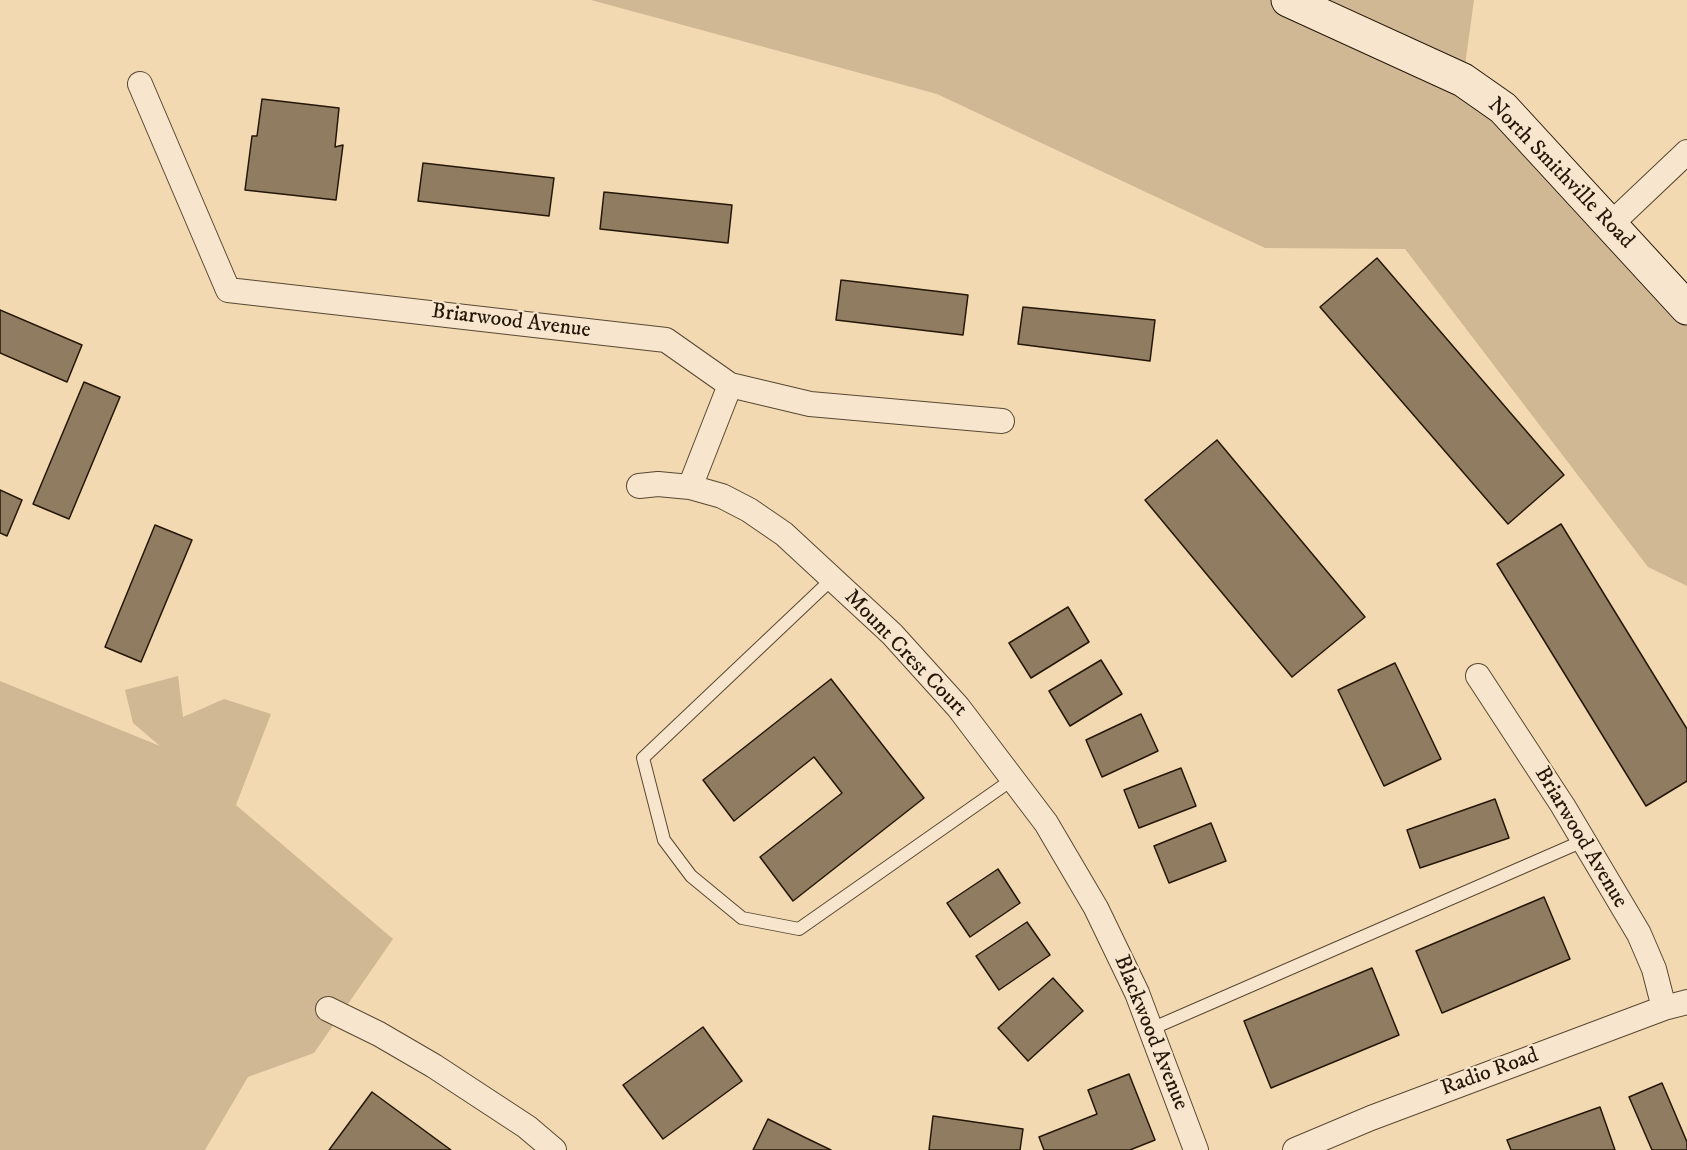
<!DOCTYPE html>
<html>
<head>
<meta charset="utf-8">
<style>
  body { margin:0 }
  canvas { display:block; background:#f3d9b2 }
</style>
</head>
<body>
<canvas width="1687" height="1150"></canvas>
<script>
const ctx = document.querySelector('canvas').getContext('2d');
ctx.lineJoin = 'round';
function fillPath(path, color) { ctx.fillStyle = color; ctx.fill(path, 'evenodd'); }
const toPath = rows => new Path2D(rows.map(r => 'M' + r).join(''));
function trace(path, color, width, dash) { ctx.strokeStyle = color; ctx.lineWidth = width; ctx.lineCap = dash ? 'butt' : 'round'; ctx.setLineDash(dash || []); ctx.stroke(path); }
function drawText(font, color, halo, rows, align = 'center') {
  ctx.font = font + ' "IM FELL DW Pica",serif'; ctx.lineWidth = 4.5; ctx.setLineDash([]); ctx.textBaseline = 'middle'; ctx.strokeStyle = halo; ctx.fillStyle = color; for (const [text, x, y, turn = 0] of rows) {
    ctx.save(); ctx.translate(x, y); ctx.rotate((+turn || 0) * Math.PI / 180); ctx.textAlign = isNaN(turn) ? turn : align; if (halo) ctx.strokeText(text, 0, 0); ctx.fillText(text, 0, 0); ctx.restore();
  }
}
fillPath(toPath([
  [591,0,1474,0,1463,80,1687,309,1687,586,1648,567,1405,249,1265,248,937,94],
  [178,676,183,717,224,699,271,714,236,805,393,939,314,1053,248,1077,205,1150,0,1150,0,681,160,746,133,723,125,690]
]), '#d0b895');
const building = toPath([
  [262,99,339,108,335,147,343,145,336,200,245,190,252,136,257,136,262,99],
  [423,163,554,178,549,216,418,201,423,163],
  [604,192,732,205,728,243,600,229,604,192],
  [1377,258,1564,475,1508,524,1320,307,1377,258],
  [841,280,968,295,963,335,836,320,841,280],
  [1023,307,1155,320,1150,361,1018,344,1023,307],
  [0,310,82,345,67,382,0,353,0,310],
  [84,382,120,397,69,519,33,504,84,382],
  [1217,440,1365,617,1292,677,1145,500,1217,440],
  [0,490,22,500,7,536,0,533,0,490],
  [1561,524,1687,729,1687,781,1646,806,1497,564,1561,524],
  [155,525,192,540,141,662,105,647,155,525],
  [1068,607,1089,642,1031,678,1009,643,1068,607],
  [1101,660,1122,694,1070,726,1049,691,1101,660],
  [1395,663,1441,759,1384,786,1338,690,1395,663],
  [831,679,924,798,793,901,760,857,842,793,814,757,734,821,703,780,831,679],
  [1141,714,1158,751,1102,777,1086,740,1141,714],
  [1181,768,1196,806,1139,828,1124,790,1181,768],
  [1495,799,1509,838,1420,868,1407,830,1495,799],
  [1211,823,1226,861,1169,883,1154,846,1211,823],
  [998,869,1020,903,970,937,947,903,998,869],
  [1544,897,1570,959,1442,1013,1416,951,1544,897],
  [1027,922,1050,955,999,990,976,956,1027,922],
  [1372,968,1399,1035,1271,1088,1244,1021,1372,968],
  [1053,978,1083,1011,1028,1061,998,1028,1053,978],
  [703,1027,742,1081,663,1139,623,1085,703,1027],
  [1129,1074,1155,1140,1130,1150,1044,1150,1039,1137,1097,1114,1088,1090,1129,1074],
  [1662,1083,1687,1142,1687,1150,1652,1150,1629,1097,1662,1083],
  [372,1092,451,1150,329,1150,372,1092],
  [1600,1107,1615,1150,1511,1150,1507,1140,1600,1107],
  [933,1116,1023,1129,1020,1150,929,1150,933,1116],
  [768,1119,806,1138,831,1150,753,1150,768,1119]
]);
fillPath(building, '#907c60');
trace(building, '#251708', 1.5);
const service = toPath([
  [832,579,643,758,664,840,691,876,742,918,799,929,1013,779],
  [1151,1029,1583,841]
]);
const minor = toPath([
  [140,84,228,290,666,340,730,385,810,404,1002,421],
  [1610,225,1687,152],
  [639,486,658,484,690,487,722,496,749,510,784,534,892,634,958,707,1046,823,1096,908,1137,993,1196,1150],
  [690,487,730,385],
  [1478,676,1563,806,1639,934,1654,969,1664,1008],
  [328,1009,379,1034,434,1066,527,1127,554,1150],
  [1295,1150,1371,1118,1664,1008,1687,1002]
]);
const secondary = toPath([
  [1288,0,1463,80,1503,108,1687,308]
]);
trace(service, '#584832', 14);
trace(minor, '#584832', 26);
trace(secondary, '#251708', 35);
trace(service, '#f7e6cd', 12);
trace(minor, '#f7e6cd', 24);
trace(secondary, '#f7e6cd', 33);
drawText('22px', '#251708', '#f7e6cd', [
  ["North Smithville Road",1560,174,46],
  ["Briarwood Avenue",511,322,7],
  ["Mount Crest Court",905,654,46],
  ["Briarwood Avenue",1580,838,59],
  ["Blackwood Avenue",1150,1033,68],
  ["Radio Road",1490,1073,-20]
]);
</script>
</body>
</html>
